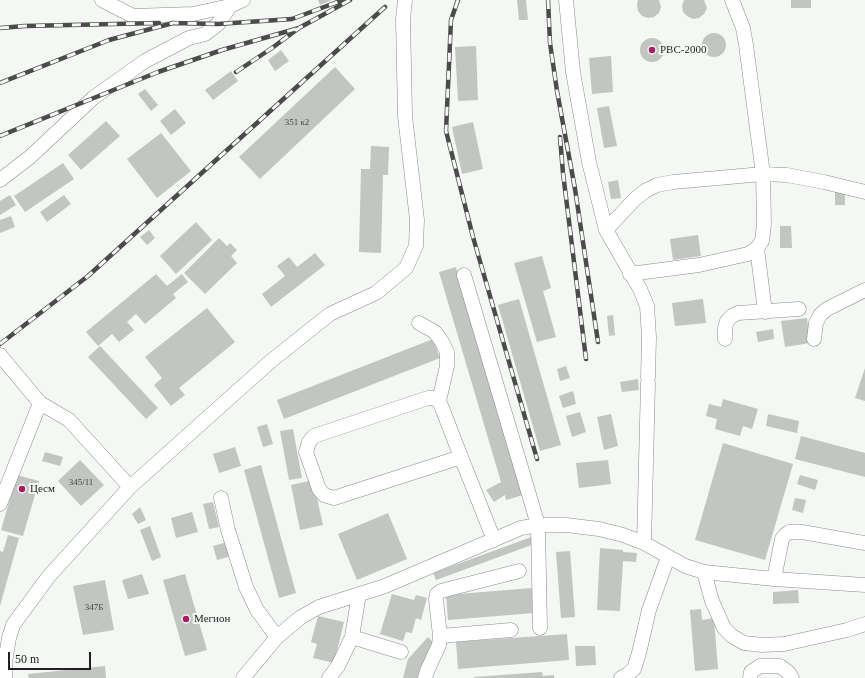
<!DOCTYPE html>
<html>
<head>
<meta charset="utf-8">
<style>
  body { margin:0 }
  #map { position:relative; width:865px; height:678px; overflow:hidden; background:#f4f7f4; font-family:Georgia,serif }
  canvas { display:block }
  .scale { position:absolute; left:8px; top:652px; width:83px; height:18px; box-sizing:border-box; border:2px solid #1f201f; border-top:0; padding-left:5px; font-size:12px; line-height:14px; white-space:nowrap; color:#1f201f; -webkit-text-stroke:3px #f4f7f4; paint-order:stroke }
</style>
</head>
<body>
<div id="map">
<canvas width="865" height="678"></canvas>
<div class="scale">50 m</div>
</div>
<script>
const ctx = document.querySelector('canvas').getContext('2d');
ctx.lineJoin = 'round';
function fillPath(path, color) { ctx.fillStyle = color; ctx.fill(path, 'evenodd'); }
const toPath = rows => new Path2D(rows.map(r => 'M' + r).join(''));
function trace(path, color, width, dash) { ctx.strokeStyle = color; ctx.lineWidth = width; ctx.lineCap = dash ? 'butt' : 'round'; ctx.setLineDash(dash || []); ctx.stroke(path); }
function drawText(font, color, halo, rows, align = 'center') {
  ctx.font = font + ' Georgia,serif'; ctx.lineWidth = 4; ctx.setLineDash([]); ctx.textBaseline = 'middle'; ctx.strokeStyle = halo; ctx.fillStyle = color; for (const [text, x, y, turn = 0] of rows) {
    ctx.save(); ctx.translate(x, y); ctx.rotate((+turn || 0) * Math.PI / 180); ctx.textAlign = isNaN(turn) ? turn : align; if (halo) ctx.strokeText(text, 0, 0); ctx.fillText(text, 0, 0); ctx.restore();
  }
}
fillPath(toPath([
  [318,0,332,0,320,5],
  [517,0,526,0,528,20,519,20],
  [638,0,659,0,661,7,659,13,654,17,648,18,642,16,638,11,637,5],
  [684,0,704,0,707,8,704,14,699,18,693,19,687,16,683,12,682,6],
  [791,0,811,0,811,8,791,8],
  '702 45a12 12 0 1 1 24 0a12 12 0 1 1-24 0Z',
  '640 50a12 12 0 1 1 24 0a12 12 0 1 1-24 0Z',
  [476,46,478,100,458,101,455,47],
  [281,50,289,61,275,71,268,60],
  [611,56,613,92,592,94,589,58],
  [335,67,355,89,260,179,239,157],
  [231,71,238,81,213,100,205,90],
  [145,89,158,105,151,111,138,94],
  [609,106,617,146,604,148,597,108],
  [175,109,186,123,171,135,160,121],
  [106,121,120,136,81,170,68,155],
  [473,122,483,169,462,174,452,127],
  [161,133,191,171,157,198,127,159],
  [371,146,389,147,388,175,383,175,381,253,359,252,361,169,370,169],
  [63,163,74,179,25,212,14,196],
  [618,180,621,198,611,199,608,182],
  [835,192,845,192,845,205,835,205],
  [10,195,16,205,0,215,0,201],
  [64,195,71,204,47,222,40,212],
  [11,216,15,227,0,233,0,220],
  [196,222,212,240,176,274,160,256],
  [780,226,791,226,792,248,780,248],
  [149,230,155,238,147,245,140,237],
  [698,235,701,256,673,260,670,239],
  [219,238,227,246,230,243,237,250,231,256,237,263,205,294,184,273],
  [315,253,325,265,271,307,262,294,285,276,277,266,289,257,297,267],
  [542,256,551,288,543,291,556,337,537,342,514,263],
  [456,267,523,495,506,500,505,495,494,502,486,490,501,482,439,272],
  [156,274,167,286,182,274,188,282,173,294,176,298,145,324,136,314,127,322,134,330,119,342,112,334,98,346,86,332],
  [519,299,561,445,540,451,498,305],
  [703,299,706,323,675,326,672,303],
  [207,308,235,342,179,388,185,395,171,406,154,385,162,378,145,357],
  [613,315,615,335,609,336,607,316],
  [807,318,810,343,785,347,781,321],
  [773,329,774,339,758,342,756,332],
  [433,339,440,358,284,419,277,400],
  [100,346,158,408,146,419,88,357],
  [566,366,570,378,560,381,557,369],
  [865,368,865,401,855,398],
  [638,379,639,390,622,392,620,382],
  [573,391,576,404,563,408,559,396],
  [723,399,758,409,752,429,743,426,740,436,715,429,717,419,706,416,709,404,721,407],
  [580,412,586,432,572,437,566,416],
  [611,414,618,446,604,450,597,417],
  [768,414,799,421,797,433,766,426],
  [267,424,273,444,263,447,257,427],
  [293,429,302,478,289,480,280,431],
  [801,436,865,453,865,477,795,459],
  [723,443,793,464,765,560,695,540],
  [235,447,241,466,219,473,213,454],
  [45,452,63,457,60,466,42,461],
  [80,460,104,485,81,506,58,481],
  [608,460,611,484,579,488,576,463],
  [261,465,296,593,279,598,244,470],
  [17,475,39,481,23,536,1,530],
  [800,475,818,480,815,490,797,484],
  [313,480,323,525,300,530,291,485],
  [795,498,806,500,803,513,792,510],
  [213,502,219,527,209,529,203,504],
  [140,507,146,520,138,524,132,514],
  [192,512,198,532,176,538,171,518],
  [388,513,407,559,357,580,338,534],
  [150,526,161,557,152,561,140,530],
  [8,535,19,538,0,606,0,551,3,552],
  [534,536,537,543,436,580,433,573],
  [227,542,231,556,217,560,213,546],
  [600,548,623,550,623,552,637,553,636,562,623,561,620,611,597,610],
  [570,551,575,617,561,618,556,552],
  [142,574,149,594,128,599,122,580],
  [185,574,207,650,185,656,163,580],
  [105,580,114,630,83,635,73,586],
  [532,588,534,613,448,620,446,595],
  [798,590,799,603,773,604,773,592],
  [392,594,414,600,416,595,427,598,421,620,416,618,412,633,406,632,403,641,380,634],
  [701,609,702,620,714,618,718,669,695,671,690,610],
  [318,616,344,622,334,663,313,658,317,644,311,642],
  [567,634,569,660,458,669,456,642],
  [428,637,436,645,427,653,430,656,421,666,419,678,403,678,408,659],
  [575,646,595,646,596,665,576,666],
  [105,666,106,678,29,678,28,674],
  [542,672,543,676,554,675,554,678,474,678,474,677]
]), '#c2c5c2');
const minor = toPath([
  [102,0,133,16,193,14,230,6,243,0],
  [566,0,573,72,589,162,606,230,640,289,647,306,649,337,648,378],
  [0,180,30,157,93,98,145,61,189,38,205,34,218,24,230,6],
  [606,230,635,199,645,191,657,185,673,182,763,174,787,175,824,182,865,192],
  [757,248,765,312],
  [630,274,699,265,748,254,757,248,762,241,764,224,763,174,746,45,743,28,732,0],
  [464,275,538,525,540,628],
  [419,323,435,332,442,342,447,352,447,366,439,401],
  [725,339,725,328,727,321,732,316,738,313,799,309],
  [814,339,816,323,820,315,827,309,865,290],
  [0,355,40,403,69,420,130,487],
  [461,457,334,498,324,495,319,489,306,452,309,442,314,436,428,398,433,398,439,401,442,408,461,457,494,540],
  [221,498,228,530,246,587,257,610,277,637],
  [0,504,40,403],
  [644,543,648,383],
  [704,572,774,579,865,585],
  [774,579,782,539,785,535,789,532,802,532,865,543],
  [440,636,511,630],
  [352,637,401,652],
  [5,678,5,662,9,638,13,625,49,576,130,487,271,361,330,314,376,293,406,268,416,246,417,220,405,116,403,19,405,0],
  [243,678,277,637,301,617,319,607,385,586,521,528,538,525,566,525,599,529,623,535,644,543,685,566,704,572,712,601,724,628,732,636,744,643,762,645,784,644,847,630,865,624],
  [329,678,338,666,352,637,359,594],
  [425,678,427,671,439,645,440,636,436,599,437,594,441,591,519,571],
  [621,678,628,674,634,669,639,653,649,610,668,557],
  [750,678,751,672,760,666,780,666,789,673,792,678]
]);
trace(minor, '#888c89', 15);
trace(minor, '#fff', 14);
const rail = toPath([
  [458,0,451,20,446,131,473,237,537,459],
  [548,0,550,43,557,91,575,189,598,342],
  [0,28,25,26,159,23],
  [236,72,272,48,299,28,350,0],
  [0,83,109,40,173,23,218,24,292,19,343,0],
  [0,136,158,72,222,50,299,28],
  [560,137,563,173,586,359],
  [0,344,88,276,385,7]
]);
trace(rail, '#4a4b4a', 4.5);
trace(rail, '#f4f7f4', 3, [9]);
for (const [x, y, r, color] of [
  [652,50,4,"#a71d62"],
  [22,489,4,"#a71d62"],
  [186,619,4,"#a71d62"]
]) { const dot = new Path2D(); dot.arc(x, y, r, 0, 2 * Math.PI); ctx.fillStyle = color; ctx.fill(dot); trace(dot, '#f4f7f4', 1.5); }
drawText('9px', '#484948', null, [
  ["351 к2",297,123],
  ["345/11",81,483],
  ["347Б",94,608]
]);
drawText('11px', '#1f201f', '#f4f7f4', [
  ["РВС-2000",660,50],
  ["Цесм",30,489],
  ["Мегион",194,619]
], 'left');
</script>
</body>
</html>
